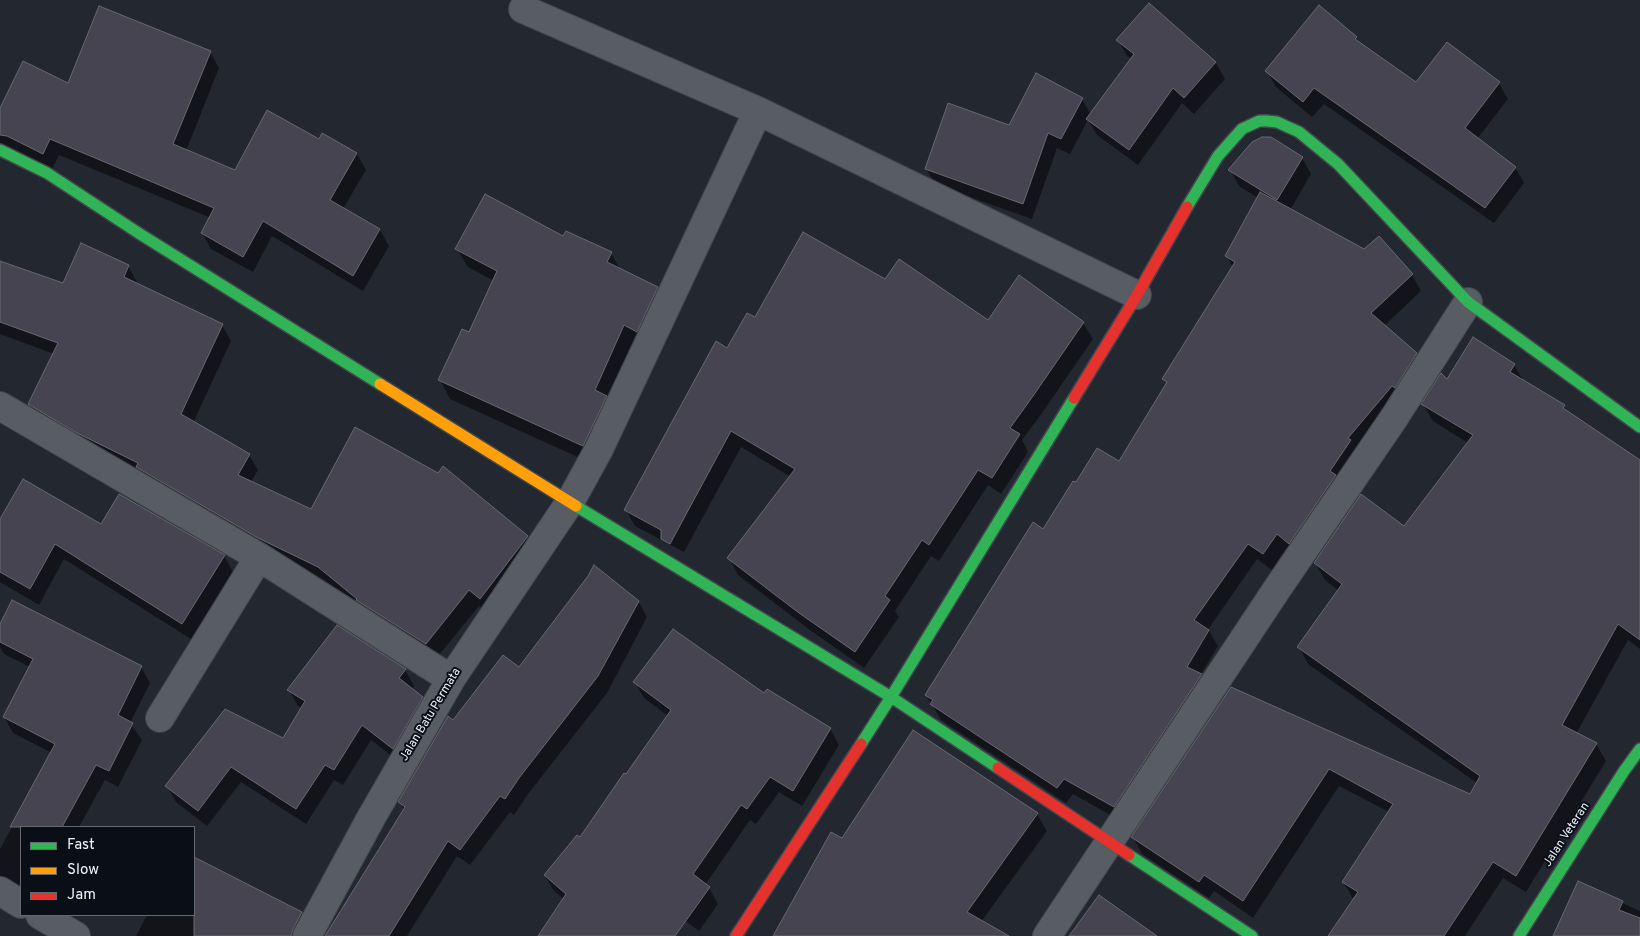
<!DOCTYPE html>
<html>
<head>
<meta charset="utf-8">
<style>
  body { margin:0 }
  #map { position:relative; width:1640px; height:936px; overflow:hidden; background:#222730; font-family:Overpass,sans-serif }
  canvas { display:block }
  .legend { position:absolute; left:20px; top:826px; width:175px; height:90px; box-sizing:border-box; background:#0a0e16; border:1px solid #656a72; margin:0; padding:6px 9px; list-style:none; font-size:15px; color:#eef3fd }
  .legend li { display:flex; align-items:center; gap:10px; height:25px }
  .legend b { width:25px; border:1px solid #656a72 }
</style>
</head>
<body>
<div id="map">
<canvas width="1640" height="936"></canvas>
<ul class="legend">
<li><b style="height:6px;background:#30b455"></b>Fast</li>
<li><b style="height:6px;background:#ff9f0a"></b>Slow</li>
<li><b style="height:6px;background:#e5322d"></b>Jam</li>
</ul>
</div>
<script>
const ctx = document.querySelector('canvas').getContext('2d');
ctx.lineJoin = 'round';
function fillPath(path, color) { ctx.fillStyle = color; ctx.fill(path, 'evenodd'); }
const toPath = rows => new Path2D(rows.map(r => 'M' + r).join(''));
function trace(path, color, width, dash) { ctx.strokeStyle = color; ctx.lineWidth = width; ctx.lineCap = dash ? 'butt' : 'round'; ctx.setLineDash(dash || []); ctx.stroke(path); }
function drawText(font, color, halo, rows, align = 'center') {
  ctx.font = font + ' Overpass,sans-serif'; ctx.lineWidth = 4; ctx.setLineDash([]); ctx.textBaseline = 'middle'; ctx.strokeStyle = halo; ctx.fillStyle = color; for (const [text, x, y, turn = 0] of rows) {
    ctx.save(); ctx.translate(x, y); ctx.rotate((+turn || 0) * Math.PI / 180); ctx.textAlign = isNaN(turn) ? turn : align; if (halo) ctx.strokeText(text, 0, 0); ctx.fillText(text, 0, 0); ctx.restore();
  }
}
fillPath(toPath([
  [1149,4,1216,63,1225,79,1194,114,1182,103,1138,165,1097,135,1088,120,1070,154,1057,148,1032,219,936,185,926,169,1010,127,1082,99,1091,115,1132,59,1127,56,1118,40],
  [1356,38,1360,44,1417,84,1499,83,1508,99,1477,139,1515,167,1524,183,1494,223,1324,104,1312,117,1276,87,1267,71],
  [210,52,219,68,186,151,235,172,319,141,323,135,357,154,366,170,343,209,380,230,389,246,363,291,272,236,253,272,211,249,202,233,211,218,59,155,52,169,0,152,0,111,68,85],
  [1302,158,1311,174,1290,210,1364,251,1379,237,1412,275,1421,291,1384,326,1416,354,1425,370,1299,559,1286,549,1272,570,1257,559,1207,631,1209,631,1218,646,1201,674,1210,690,1123,822,1073,794,1066,803,941,720,926,695,1076,484,1119,463,1167,384,1164,379,1233,268,1227,256,1258,198,1239,186,1230,170],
  [564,238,611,253,621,271,657,288,668,306,593,464,450,399,440,380,470,334,494,281,468,267,457,249],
  [0,262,64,284,128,266,137,282,136,284,222,325,231,341,193,423,249,455,258,470,251,482,311,511,438,474,443,468,527,537,536,553,489,614,479,606,435,660,364,612,328,583,268,554,38,420,29,404,54,354,0,334],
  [886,281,989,321,1083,323,1093,339,1042,413,1022,440,1028,452,1001,494,988,485,939,561,931,556,895,611,899,617,864,668,810,630,738,575,729,558,791,477,741,447,684,552,635,526,626,510,728,349,755,319],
  [1514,365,1524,382,1564,406,1568,414,1640,461,1640,649,1628,640,1576,734,1596,744,1606,761,1526,892,1503,878,1465,936,1330,936,1354,900,1343,882,1389,812,1339,786,1253,918,1214,891,1209,898,1142,854,1133,837,1231,688,1470,796,1477,783,1308,664,1299,647,1339,591,1325,580,1315,563,1404,528,1468,443,1433,421,1423,404,1447,381],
  [120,495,224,556,233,572,191,639,64,559,39,605,0,582,0,522,101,525],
  [638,601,647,617,607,693,528,794,514,815,510,812,470,865,457,856,407,936,326,936,404,810,400,802,453,722,519,669],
  [0,627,141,667,150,683,130,723,142,740,118,787,105,780,79,827,21,827,21,891,1,879,0,877,0,849,52,753,13,733,4,717,30,667,4,654,0,647],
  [405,670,414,686,411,690,422,698,431,714,402,764,371,740,343,785,334,780,306,824,241,782,207,826,176,802,167,786,284,740,302,708,298,706,289,690],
  [635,682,764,695,830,729,839,745,802,806,779,792,756,824,750,820,705,885,709,888,718,904,699,931,676,914,659,936,540,936,564,899,554,891,545,876,580,839,668,716,644,698],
  [913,732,1037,814,1047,831,981,922,1006,936,774,936,843,840],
  [194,859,301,913,310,929,307,936,136,936,147,915,194,915],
  [1578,883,1640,911,1640,936,1554,936]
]), '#0007');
const building = toPath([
  [1149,3,1216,62,1184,98,1173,88,1129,150,1086,119,1134,54,1116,40,1149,3],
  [1319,5,1357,37,1355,39,1416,82,1447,42,1500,82,1465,128,1516,167,1485,208,1314,88,1303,102,1265,71,1319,5],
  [99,6,211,51,173,144,235,170,267,110,319,139,322,133,357,153,330,200,380,229,353,276,263,221,243,257,201,233,214,208,50,139,43,154,7,136,0,135,0,108,23,61,68,83,99,6],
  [1036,73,1083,98,1061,139,1048,133,1023,204,925,169,948,103,1009,125,1036,73],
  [1262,137,1271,137,1303,157,1277,200,1228,170,1252,142,1262,137],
  [1260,192,1364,249,1379,236,1413,274,1371,313,1417,353,1395,388,1392,386,1348,438,1351,440,1330,471,1336,475,1289,544,1277,534,1263,554,1248,544,1194,620,1209,630,1187,667,1202,674,1114,807,1064,779,1057,788,930,704,933,700,925,695,1033,522,1043,529,1073,481,1076,482,1097,448,1119,461,1167,382,1162,379,1235,262,1225,256,1260,192],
  [485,194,563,236,566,231,612,252,607,262,658,287,637,332,624,325,595,390,607,396,583,446,438,380,462,329,469,332,497,271,455,249,485,194],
  [803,232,885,279,899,259,988,320,1019,275,1084,322,1033,396,1010,428,1020,434,992,478,978,470,929,545,922,540,885,596,890,600,855,652,799,613,727,558,795,469,731,431,670,544,661,539,661,530,624,510,716,341,727,348,747,313,755,317,803,232],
  [81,243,129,265,124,277,223,324,181,414,250,454,238,475,311,509,355,427,438,473,443,466,528,536,480,599,469,590,426,644,356,600,357,599,318,567,258,538,136,467,138,463,73,431,28,404,58,343,0,322,0,261,63,283,81,243],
  [1473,337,1515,364,1510,372,1565,405,1563,408,1640,460,1640,640,1618,624,1562,725,1597,743,1516,876,1493,862,1444,936,1328,936,1358,892,1342,882,1393,804,1329,769,1243,901,1204,875,1199,882,1131,837,1231,687,1470,794,1480,776,1297,647,1342,584,1314,563,1361,494,1404,526,1473,435,1421,404,1441,373,1447,379,1473,337],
  [23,479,101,524,119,494,225,555,182,624,55,544,30,589,0,572,0,519,23,479],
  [594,565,639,601,598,676,519,778,505,799,500,796,460,850,448,841,389,936,325,936,405,807,398,802,448,716,453,720,503,655,519,667,588,576,594,565],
  [12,600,142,666,118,715,133,723,109,771,96,765,62,827,10,827,55,744,3,717,33,659,0,642,0,624,12,600],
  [337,625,406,669,399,678,423,697,393,749,362,725,334,770,325,765,296,809,231,767,198,811,165,786,225,709,283,738,305,701,287,690,337,625],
  [673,629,764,693,767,689,831,728,793,791,770,777,747,809,741,805,693,874,710,887,675,936,538,936,566,894,544,875,577,835,580,837,624,773,626,774,671,710,633,682,673,629],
  [913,730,1038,813,967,912,1009,936,773,936,831,832,842,838,913,730],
  [194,857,302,912,293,929,291,936,194,936,194,857],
  [1578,881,1623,901,1619,910,1640,918,1640,936,1553,936,1578,881],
  [1099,895,1157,936,1069,936,1099,895]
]);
fillPath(building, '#474452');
trace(building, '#696871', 1);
const street = toPath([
  [523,9,758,111],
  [0,406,259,557,451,679],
  [160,718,259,557],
  [0,891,21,904],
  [40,915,76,936],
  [307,936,371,818,451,679,570,502,599,449,758,111,1137,295],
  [1047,936,1277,589,1394,418,1468,302]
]);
const fast = toPath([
  [0,150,47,173,140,234,380,384],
  [1187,207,1218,156,1242,129,1259,121,1267,121,1277,122,1299,132,1338,164,1468,302,1640,427],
  [576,506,891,697,998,768],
  [861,744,891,697,1074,398],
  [1129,855,1252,936],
  [1519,936,1624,771,1640,749]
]);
const slow = toPath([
  [380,384,576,506]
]);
const jam = toPath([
  [1074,398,1137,295,1187,207],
  [998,768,1129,855],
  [736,936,861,744]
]);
trace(street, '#41454e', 30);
trace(fast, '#41454e', 14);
trace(slow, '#41454e', 14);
trace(jam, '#41454e', 14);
trace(street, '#585c63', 28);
trace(fast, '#30b455', 11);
trace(slow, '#ff9f0a', 11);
trace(jam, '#e5322d', 11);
drawText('12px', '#eef3fd', '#0a0e16', [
  ["Jalan Batu Permata",431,715,-59],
  ["Jalan Veteran",1567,835,-57]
]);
</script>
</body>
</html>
